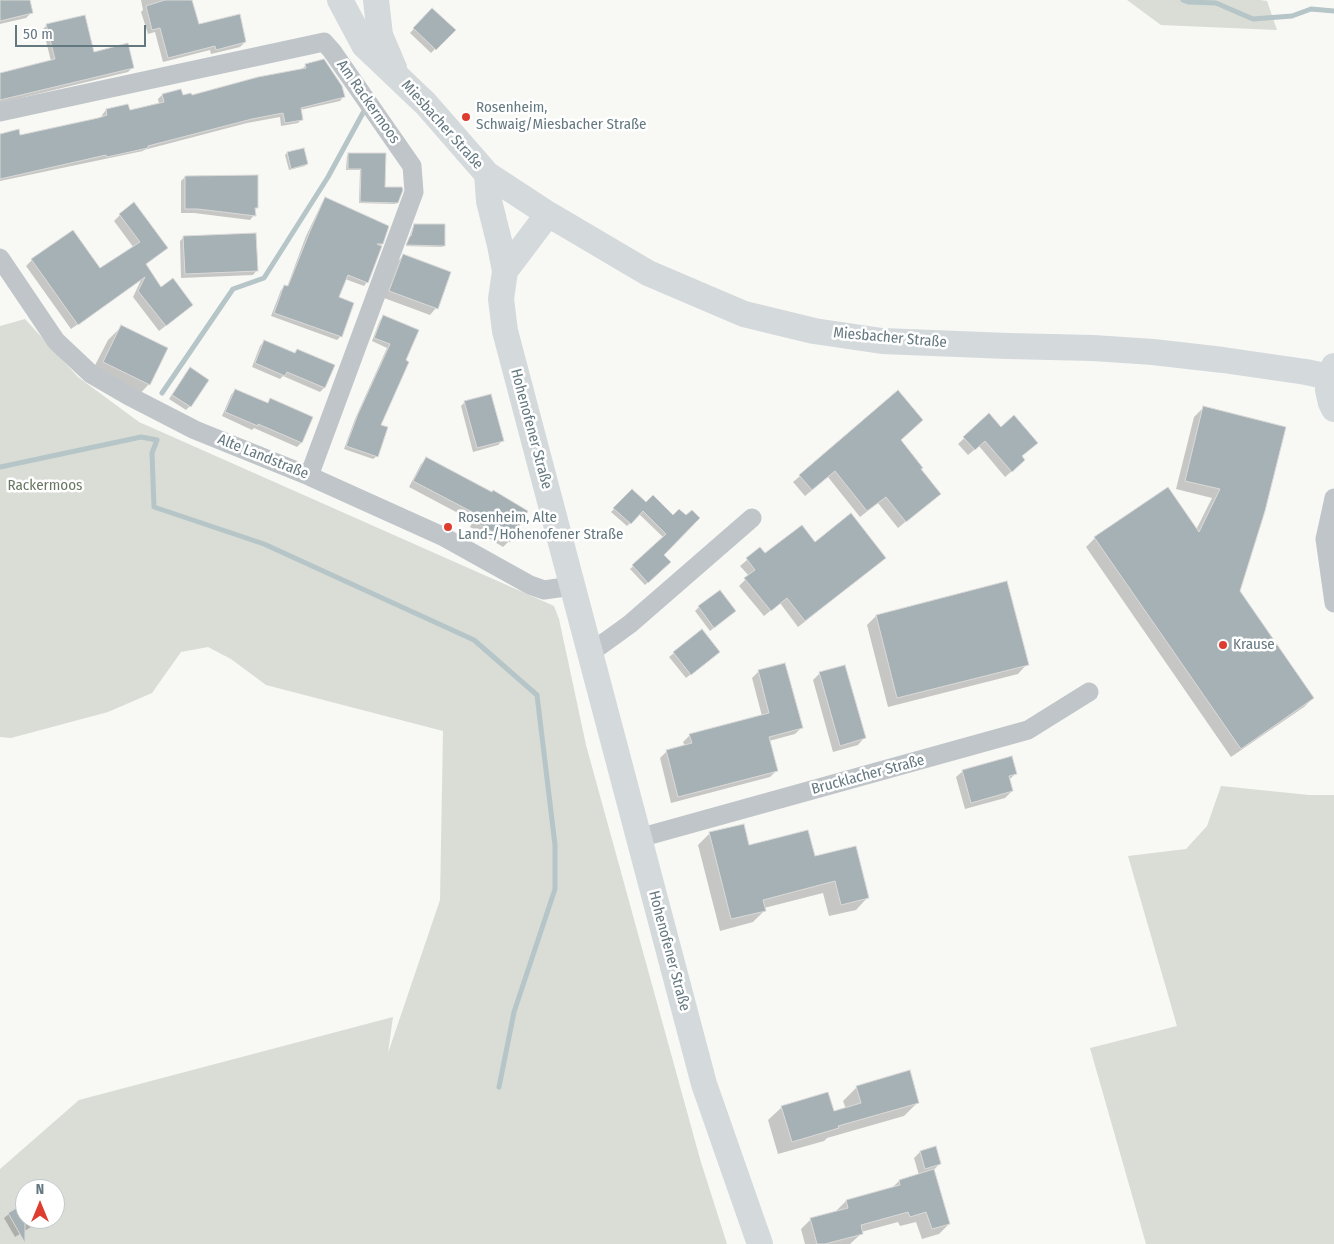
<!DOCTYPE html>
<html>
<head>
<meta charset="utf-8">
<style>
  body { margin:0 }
  #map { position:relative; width:1334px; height:1244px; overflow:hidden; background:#f8f8f5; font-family:"Fira Sans Condensed",sans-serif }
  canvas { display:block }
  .north { position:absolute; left:15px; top:1179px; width:50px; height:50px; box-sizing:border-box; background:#fff; border:1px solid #c1c9cc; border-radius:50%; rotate:0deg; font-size:14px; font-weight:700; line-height:20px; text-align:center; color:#647880 }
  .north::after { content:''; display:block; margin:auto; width:18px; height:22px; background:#de3c2f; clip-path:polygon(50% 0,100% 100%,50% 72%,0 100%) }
  .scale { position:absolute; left:15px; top:25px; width:131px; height:22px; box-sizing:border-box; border:2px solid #647880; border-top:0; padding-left:6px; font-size:15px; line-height:18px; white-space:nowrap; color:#647880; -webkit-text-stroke:4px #fff; paint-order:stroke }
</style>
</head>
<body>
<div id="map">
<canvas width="1334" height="1244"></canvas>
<div class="north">N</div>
<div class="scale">50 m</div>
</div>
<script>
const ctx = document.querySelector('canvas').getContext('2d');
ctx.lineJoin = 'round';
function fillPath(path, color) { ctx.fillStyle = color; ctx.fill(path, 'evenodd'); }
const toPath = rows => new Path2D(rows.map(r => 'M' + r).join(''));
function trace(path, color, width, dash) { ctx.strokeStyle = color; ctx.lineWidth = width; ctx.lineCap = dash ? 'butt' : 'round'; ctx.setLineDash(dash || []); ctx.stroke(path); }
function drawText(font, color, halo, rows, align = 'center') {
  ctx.font = font + ' "Fira Sans Condensed",sans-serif'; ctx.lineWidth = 5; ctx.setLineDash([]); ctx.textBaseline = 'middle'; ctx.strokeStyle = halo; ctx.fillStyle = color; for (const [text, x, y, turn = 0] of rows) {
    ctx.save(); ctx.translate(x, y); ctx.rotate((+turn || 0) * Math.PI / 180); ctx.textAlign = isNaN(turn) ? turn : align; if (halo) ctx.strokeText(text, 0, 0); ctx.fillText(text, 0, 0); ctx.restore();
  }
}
fillPath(toPath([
  [1127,0,1260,0,1267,1,1277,30,1161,25],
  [25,319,78,377,139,422,554,606,559,619,586,745,700,1159,727,1244,0,1244,0,1169,79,1100,393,1017,388,1053,440,900,443,731,266,685,231,659,208,647,181,652,152,693,108,712,11,738,0,737,0,326],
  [25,1189,55,1189,55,1219,25,1219],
  [1221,786,1309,795,1334,795,1334,1244,1146,1244,1090,1048,1177,1026,1128,856,1186,849,1207,826]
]), '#d9ddd5');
fillPath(toPath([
  [0,0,29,0,32,12,26,18,0,24],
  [141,0,191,0,198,25,245,42,240,47,211,54,210,50,163,62,155,32,148,34,141,12,143,10],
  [432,9,454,30,431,53,410,33],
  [47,25,93,53,132,68,128,72,0,103,0,75,51,61,43,29],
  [306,65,344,96,340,101,300,110,302,119,298,123,281,126,280,117,247,123,144,150,143,151,0,181,0,135,19,136,103,118,102,115,106,110,127,106,129,112,159,104,158,99,162,95,180,90,182,97,191,96,302,69],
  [303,149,307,164,305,166,289,170,285,155,287,153],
  [349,154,397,202,395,204,359,203,360,170,346,170,347,156],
  [185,177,257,207,254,210,254,215,250,220,194,213,181,213,181,181],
  [326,199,382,244,379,247,367,282,364,286,345,279,337,298,353,304,340,337,337,340,271,316,281,290,285,286,287,287,306,236,322,203],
  [120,215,167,248,145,265,161,289,186,310,159,331,133,297,141,280,71,329,26,266,32,260,100,270,134,248,114,221],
  [415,225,444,245,442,247,406,246,413,227],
  [184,237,257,270,253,275,181,278,180,241],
  [403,256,436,308,430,315,384,298,397,262],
  [384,317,417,330,379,425,377,456,373,459,344,449,355,419,387,348,372,341,380,320],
  [122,326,149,384,136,398,90,375,108,340],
  [264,341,294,354,297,351,333,366,324,388,320,392,283,376,280,379,252,367,260,346],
  [186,373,190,406,186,410,169,399],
  [235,390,266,404,270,400,301,443,297,447,254,428,252,430,222,416,231,395],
  [465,402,502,441,498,445,473,452,461,406],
  [1203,408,1285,428,1239,591,1313,698,1304,707,1231,757,1086,547,1095,538,1196,530,1212,498,1176,489,1194,417],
  [989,415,1021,457,1018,466,1005,477,979,446,968,455,958,444],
  [900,440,920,469,939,494,898,528,878,503,860,517,828,477,805,496,793,482,800,476],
  [427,459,527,511,509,541,503,547,470,527,473,521,409,487,421,464],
  [632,491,646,504,673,517,662,554,669,562,645,585,630,569,664,538,639,514,627,526,611,512],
  [815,543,878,564,798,627,780,603,764,616,739,586,749,576,740,566,760,549,765,555],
  [1006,583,1027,664,1018,674,888,707,867,625,876,616],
  [699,607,730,615,710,631,695,611],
  [701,631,714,656,686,678,669,657],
  [759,671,801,728,795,734,769,741,777,770,770,777,671,803,660,758,667,751,685,746,683,742,690,735,762,716,752,678],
  [820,673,864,738,858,745,833,752,813,680],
  [963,771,1015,774,1009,780,1012,791,1005,798,965,809,956,777],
  [710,833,748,846,814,858,868,897,856,910,829,916,823,893,764,908,765,910,753,922,720,931,698,845],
  [857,1087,918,1102,904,1116,827,1138,824,1141,778,1154,768,1120,782,1107,833,1113,846,1109,843,1101],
  [920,1152,940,1163,933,1171,949,1224,939,1234,922,1239,916,1222,900,1226,898,1222,861,1232,862,1233,850,1244,805,1244,801,1229,811,1219,837,1212,836,1211,846,1201,891,1189,899,1181,919,1175,914,1158],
  [25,1204,25,1219,44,1219,15,1237,4,1218,9,1214]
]), '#0003');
trace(toPath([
  [1183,0,1188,2,1216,3,1253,19,1292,16,1311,9,1334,11],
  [162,393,233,289,264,278,328,177,364,111],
  [0,467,141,437,157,440,152,453,154,507,264,544,474,640,537,695,555,845,555,889,514,1012,499,1087]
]), '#b6c5c7', 5);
const building = toPath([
  [0,0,30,0,33,13,0,21,0,0],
  [165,0,192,0,199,24,240,14,246,42,216,50,215,46,168,58,160,28,152,30,146,6,165,0],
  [432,8,456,30,436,50,413,28,432,8],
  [85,15,94,52,128,43,134,68,0,100,0,73,55,59,46,24,85,15],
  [324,59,342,86,345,97,301,108,303,120,285,123,283,113,252,119,148,146,148,148,107,157,106,155,0,179,0,134,19,129,20,135,98,118,107,115,106,109,128,104,130,110,164,102,162,94,181,89,183,95,191,93,192,95,258,77,306,68,305,64,324,59],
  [304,148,308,164,291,169,287,152,304,148],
  [348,153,386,153,385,187,402,187,403,190,398,203,360,202,361,169,348,169,348,153],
  [258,175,258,208,255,208,256,216,198,209,185,209,185,176,258,175],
  [325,197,389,226,383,244,377,244,382,246,368,283,348,275,339,297,354,303,342,337,274,313,284,285,288,286,310,231,325,197],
  [134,202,168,248,146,264,161,287,173,278,193,305,166,326,138,291,145,277,78,325,31,259,73,230,100,268,140,242,119,214,134,202],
  [414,224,445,224,445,246,406,245,410,236,411,236,414,224],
  [256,233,258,271,185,274,183,236,256,233],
  [403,254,451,272,438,309,389,291,403,254],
  [383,315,419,330,406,360,409,362,381,425,388,427,378,457,346,446,358,414,390,344,374,338,383,315],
  [121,325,168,348,150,385,103,362,121,325],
  [264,340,295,353,297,349,335,365,325,388,287,372,285,376,255,363,264,340],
  [190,367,209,380,191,407,172,395,190,367],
  [235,389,268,403,270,398,313,417,302,443,258,424,258,426,225,412,235,389],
  [898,390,923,420,901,440,923,468,921,469,941,494,906,522,886,497,867,511,835,471,812,490,799,475,898,390],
  [491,394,504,441,477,448,464,401,491,394],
  [1203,406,1286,427,1265,511,1240,591,1314,698,1241,749,1094,537,1168,487,1199,532,1220,489,1185,481,1203,406],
  [989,413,1001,427,1014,415,1038,443,1022,456,1025,460,1012,472,985,441,975,450,963,437,989,413],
  [426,457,492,492,493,490,528,511,510,542,474,521,478,515,413,481,426,457],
  [632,489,646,502,653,495,673,515,679,509,686,515,692,510,700,518,664,555,671,562,648,583,632,565,666,534,643,511,631,524,613,508,632,489],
  [851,513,886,558,805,621,787,598,771,611,744,578,755,570,746,558,760,547,765,553,802,525,815,542,851,513],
  [1007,581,1029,665,897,698,876,615,1007,581],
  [720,590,736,611,714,628,698,606,720,590],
  [702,629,720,652,691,675,673,652,702,629],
  [785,663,803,728,769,737,778,771,678,797,666,750,692,743,689,734,769,713,758,670,785,663],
  [845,665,866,738,840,746,819,672,845,665],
  [1012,756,1017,774,1009,776,1013,791,971,803,962,770,1012,756],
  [744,824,749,845,808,830,815,856,856,846,869,898,841,905,835,881,763,900,766,911,731,919,709,832,744,824],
  [910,1070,919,1103,838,1126,839,1128,792,1142,781,1106,828,1092,834,1111,861,1103,856,1086,910,1070],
  [936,1146,941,1164,925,1169,920,1151,936,1146],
  [934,1169,950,1224,932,1229,926,1212,910,1217,908,1212,861,1225,863,1234,825,1244,817,1244,810,1218,848,1208,846,1200,900,1185,899,1180,934,1169],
  [25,1203,25,1243,8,1213,25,1203]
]);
fillPath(building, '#a6b1b5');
trace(building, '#dad9d8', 1);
trace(toPath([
  [0,112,324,42,332,51,412,166,414,192,309,476],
  [0,258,56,341,91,374,129,396,195,430,309,476,442,536,530,585,544,590,572,586],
  [1334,498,1325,539,1334,603],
  [590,653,630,624,752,518],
  [639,838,1028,730,1089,692]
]), '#bfc5c8', 19);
trace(toPath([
  [340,0,364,45,426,104,487,174,548,214,648,273,744,314,814,331,882,341,1008,346,1093,348,1153,352,1223,360,1306,372,1329,377],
  [376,0,380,35,394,68],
  [487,174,489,201,500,245,505,271],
  [548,214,505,271,501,299,505,331,704,1084,760,1244],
  [1334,366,1329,377,1328,390,1331,403,1334,409]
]), '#d4d9dc', 26);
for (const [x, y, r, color] of [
  [466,117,5,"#de3c2f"],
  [448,527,5,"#de3c2f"],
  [1223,645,5,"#de3c2f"]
]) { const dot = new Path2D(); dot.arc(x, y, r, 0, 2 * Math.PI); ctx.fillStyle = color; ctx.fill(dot); trace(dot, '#fff', 2); }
drawText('15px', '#647880', '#fff', [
  ["Am Rackermoos",368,102,55],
  ["Miesbacher Straße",442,125,48],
  ["Miesbacher Straße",890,338,5],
  ["Hohenofener Straße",531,429,75],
  ["Alte Landstraße",263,457,22],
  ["Brucklacher Straße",868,775,-15],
  ["Hohenofener Straße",669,951,75]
]);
drawText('15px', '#647880', '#fff', [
  ["Rosenheim,",476,108],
  ["Schwaig/Miesbacher Straße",476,125],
  ["Rosenheim, Alte",458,518],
  ["Land-/Hohenofener Straße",458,535],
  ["Krause",1233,645]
], 'left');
drawText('15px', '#6a7863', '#fff', [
  ["Rackermoos",45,486]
]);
</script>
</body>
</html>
